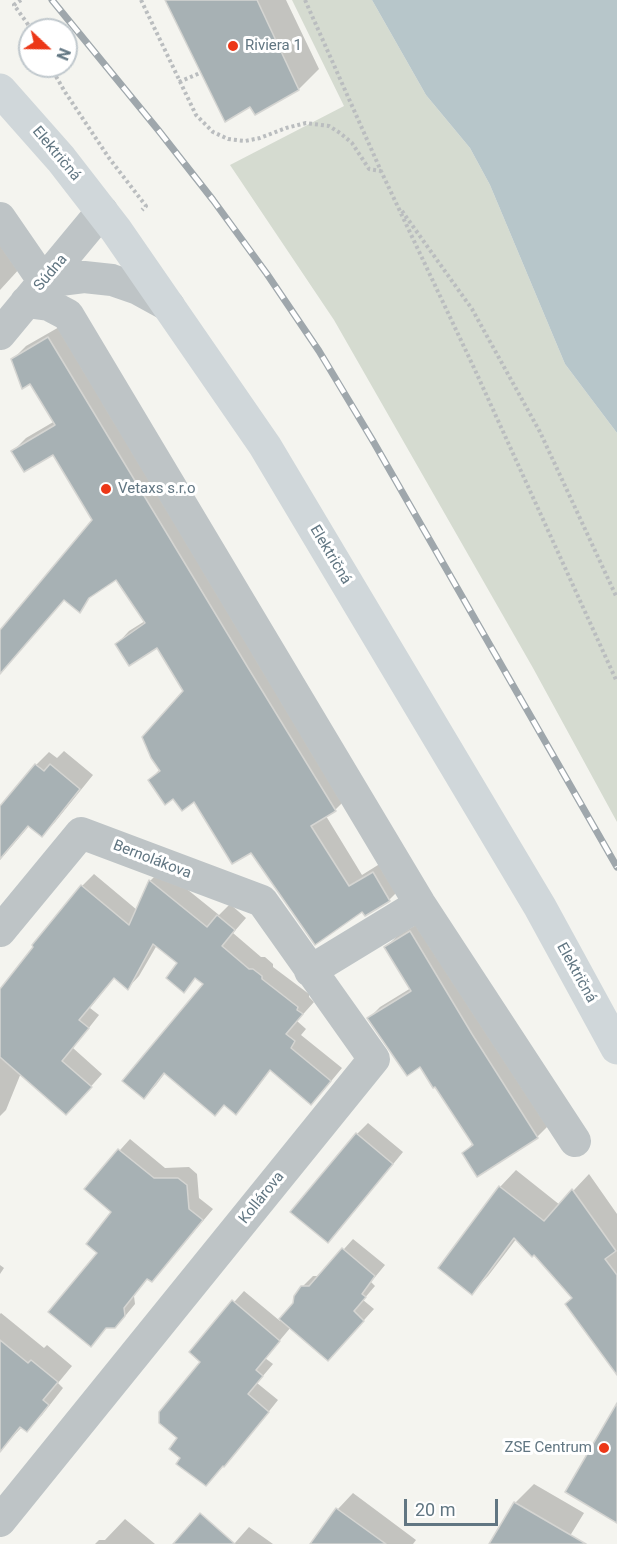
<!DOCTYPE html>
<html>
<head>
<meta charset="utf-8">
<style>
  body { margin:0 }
  #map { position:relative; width:617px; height:1544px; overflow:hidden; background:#f4f4ef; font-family:Roboto,sans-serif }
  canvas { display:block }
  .north { position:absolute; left:18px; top:18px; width:60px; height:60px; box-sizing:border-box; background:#fff; border:2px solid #c0c8cd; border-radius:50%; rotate:112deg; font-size:16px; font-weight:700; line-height:24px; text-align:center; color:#617682 }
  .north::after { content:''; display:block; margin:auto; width:21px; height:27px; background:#ec3717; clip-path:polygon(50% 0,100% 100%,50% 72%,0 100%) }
  .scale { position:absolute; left:404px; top:1499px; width:94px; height:27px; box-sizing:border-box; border:3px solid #617682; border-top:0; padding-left:8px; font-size:18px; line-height:21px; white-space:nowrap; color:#617682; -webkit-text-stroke:4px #fff; paint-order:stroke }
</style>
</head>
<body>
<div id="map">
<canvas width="617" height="1544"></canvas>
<div class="north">N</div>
<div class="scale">20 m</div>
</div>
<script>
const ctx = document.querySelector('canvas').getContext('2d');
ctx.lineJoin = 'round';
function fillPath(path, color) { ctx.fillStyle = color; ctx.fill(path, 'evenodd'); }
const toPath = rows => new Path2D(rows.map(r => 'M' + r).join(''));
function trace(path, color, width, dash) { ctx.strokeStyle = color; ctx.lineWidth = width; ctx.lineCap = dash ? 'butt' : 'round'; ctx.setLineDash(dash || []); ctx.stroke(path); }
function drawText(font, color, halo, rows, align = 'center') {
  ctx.font = font + ' Roboto,sans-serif'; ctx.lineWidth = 6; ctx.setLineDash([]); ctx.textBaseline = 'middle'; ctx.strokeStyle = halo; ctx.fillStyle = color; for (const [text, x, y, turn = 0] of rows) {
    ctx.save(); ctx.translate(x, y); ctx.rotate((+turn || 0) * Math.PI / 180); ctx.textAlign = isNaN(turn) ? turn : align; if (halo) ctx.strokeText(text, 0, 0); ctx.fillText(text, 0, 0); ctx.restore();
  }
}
fillPath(toPath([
  [292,0,372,0,426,95,470,148,490,185,565,364,617,433,617,822,533,668,334,320,230,165,344,106]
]), '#d5dbd0');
fillPath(toPath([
  [372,0,617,0,617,433,565,364,490,185,470,148,426,95]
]), '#b7c6ca');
fillPath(toPath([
  [168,0,286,0,319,69,299,89],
  [0,224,21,267,0,290],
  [61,326,348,797,335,810,326,816,362,875,386,860,402,887,389,900,366,914,363,909,251,851,195,800,173,797,150,780,160,769,185,691,158,646,117,644,129,631,145,621,94,521,53,453,13,451,26,438,55,421,31,381,13,359,26,346],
  [64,751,93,775,55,822,42,835,30,825,0,860,0,809,36,765,49,752,57,758],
  [162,869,219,915,230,904,246,918,233,933,261,957,265,957,273,964,273,967,309,994,309,997,314,1002,297,1021,306,1029,301,1035,342,1068,323,1091,271,1069,247,1101,235,1113,225,1104,165,1073,156,1085,144,1097,205,984,196,977,184,990,179,963,157,945,139,976,128,988,115,977,90,1008,99,1015,73,1048,102,1074,78,1101,21,1073,6,1110,0,1116,0,991,36,946,34,945,82,886,94,874,137,910,150,881],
  [421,922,548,1126,537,1137,464,1153,473,1143,420,1065,369,1018,380,1007,411,988,386,947,397,936],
  [368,1123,403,1152,339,1230,328,1241,292,1211,357,1134],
  [130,1139,165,1168,189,1167,197,1174,199,1198,213,1209,162,1270,148,1278,134,1296,135,1304,126,1315,115,1326,108,1326,91,1345,99,1253,113,1211,86,1188],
  [516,1170,560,1205,589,1174,617,1214,617,1374,573,1297,534,1253,517,1238,488,1276,472,1293,440,1268,500,1187],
  [353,1239,385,1265,371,1282,375,1286,363,1300,374,1309,338,1349,291,1327,265,1358,273,1364,257,1383,278,1400,235,1454,224,1465,182,1457,179,1438,202,1361,191,1351,244,1291,280,1321,295,1304,302,1287,313,1276,320,1276],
  [0,1265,4,1268,0,1274],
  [1,1313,44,1348,47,1345,72,1366,58,1383,63,1388,42,1415,26,1430,22,1427,0,1450,0,1314],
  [534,1484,584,1513,565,1544,490,1544,515,1503],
  [353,1493,416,1540,413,1544,312,1544,338,1509],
  [125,1519,155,1544,95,1544,99,1540,105,1540],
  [249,1527,273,1544,234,1544]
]), '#0003');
const building = toPath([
  [165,0,257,0,299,90,255,115,250,107,225,122,165,0],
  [48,337,247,666,336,811,311,826,349,886,373,872,390,901,365,916,362,912,315,945,251,853,232,864,194,802,182,811,173,799,165,805,148,780,160,771,151,758,142,737,183,691,157,648,129,666,115,644,145,623,116,580,89,598,80,613,64,600,0,674,0,630,92,520,53,455,24,472,11,451,55,425,30,384,22,389,11,359,48,337],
  [35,764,44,771,50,764,80,789,42,837,28,826,0,859,0,806,35,764],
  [149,880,207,927,217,915,235,930,222,946,249,969,253,969,262,976,262,979,298,1007,297,1010,303,1014,286,1034,295,1041,291,1048,331,1081,311,1105,270,1070,236,1115,224,1105,215,1116,164,1073,144,1099,122,1081,203,984,195,978,184,993,166,978,177,963,153,944,128,990,114,978,79,1020,89,1028,62,1061,92,1087,66,1115,0,1057,0,989,33,947,32,945,81,885,129,925,149,880],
  [410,931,472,1034,538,1138,477,1177,462,1153,473,1145,435,1087,433,1088,420,1067,407,1076,367,1018,411,991,384,947,410,931],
  [356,1133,393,1164,328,1243,290,1212,356,1133],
  [118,1149,154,1178,178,1178,187,1185,189,1209,203,1220,152,1282,147,1279,124,1308,125,1316,115,1328,106,1328,91,1347,48,1312,97,1253,86,1244,111,1212,84,1189,118,1149],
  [499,1186,544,1221,572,1189,616,1251,605,1259,617,1275,617,1375,565,1304,572,1298,534,1255,532,1257,514,1238,472,1295,438,1268,499,1186],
  [342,1248,375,1276,362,1294,366,1297,354,1311,364,1321,328,1361,279,1319,293,1303,294,1296,301,1286,309,1286,342,1248],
  [232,1300,280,1341,256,1370,263,1376,248,1394,269,1412,224,1467,223,1466,206,1486,176,1464,180,1458,169,1449,177,1438,159,1423,159,1412,200,1362,189,1352,232,1300],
  [0,1340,28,1363,31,1360,58,1382,43,1400,49,1405,27,1432,20,1427,0,1452,0,1340],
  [617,1403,617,1523,565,1492,617,1403],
  [514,1502,586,1544,489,1544,514,1502],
  [336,1508,386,1544,310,1544,336,1508],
  [200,1513,235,1544,173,1544,200,1513]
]);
fillPath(building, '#a7b1b4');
trace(building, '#d5d5d2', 1.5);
trace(toPath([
  [21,0,14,5,32,30],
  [141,0,196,115,213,132,228,139,245,141,260,138,286,128,306,123,329,126,340,133,352,143,369,169,381,171],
  [305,0,381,171,475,370,617,682],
  [50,66,65,92,109,158,146,206,142,210],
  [179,82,200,73],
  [402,211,472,309,540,432,617,598]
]), '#babdbf', 4, [3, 3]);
trace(toPath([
  [0,218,44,282],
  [44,282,84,277,112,280,138,289,169,306],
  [26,302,49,305,68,315,420,904,575,1141],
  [0,334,102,211],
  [0,931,81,833,262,901,374,1059,0,1521],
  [310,971,420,904]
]), '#bec4c6', 32);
trace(toPath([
  [0,90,61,159,116,230,265,446,540,907,617,1048]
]), '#d0d7da', 33);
const rail = toPath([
  [52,0,159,131,213,200,267,274,319,351,373,441,617,867]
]);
trace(rail, '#9fa7ac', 7);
trace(rail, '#fff', 4.5, [14]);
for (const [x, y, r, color] of [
  [233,46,6,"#ec3717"],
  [106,489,6,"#ec3717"],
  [604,1448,6,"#ec3717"]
]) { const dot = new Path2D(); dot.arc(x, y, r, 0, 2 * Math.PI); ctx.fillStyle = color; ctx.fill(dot); trace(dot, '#fff', 2); }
drawText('15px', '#617682', '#fff', [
  ["Riviera 1",245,46],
  ["Vetaxs s.r.o",118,489],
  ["ZSE Centrum",592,1448,"right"]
], 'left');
drawText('15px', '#617682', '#fff', [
  ["Električná",56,154,50],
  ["Súdna",51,273,-50],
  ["Električná",330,555,59],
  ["Bernolákova",152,860,21],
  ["Električná",576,973,61],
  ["Kollárova",262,1198,-51]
]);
</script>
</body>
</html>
